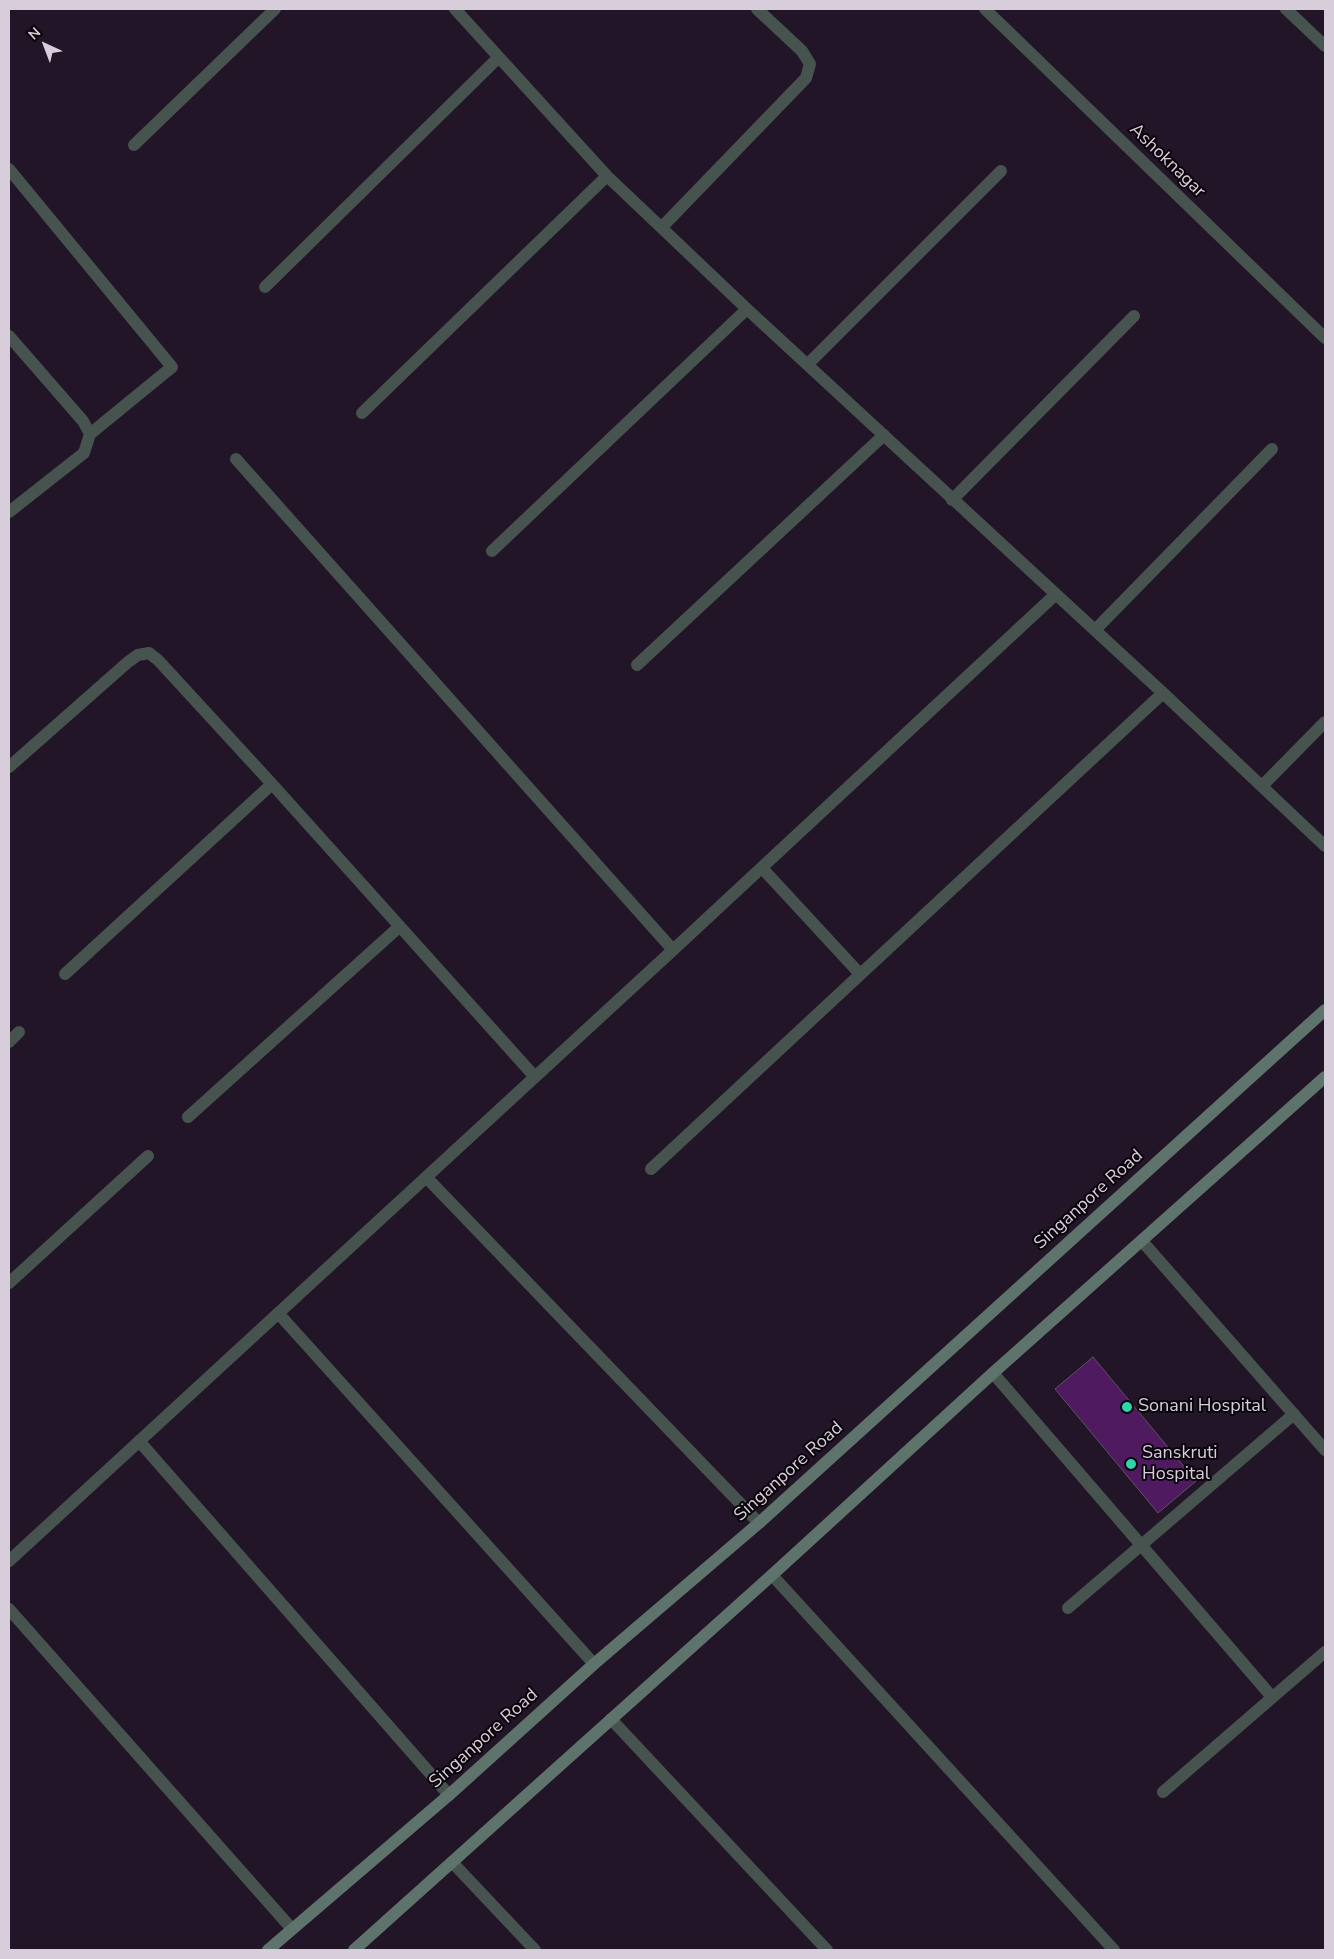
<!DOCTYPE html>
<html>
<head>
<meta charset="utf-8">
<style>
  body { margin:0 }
  #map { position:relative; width:1334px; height:1959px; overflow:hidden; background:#221527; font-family:"Nunito Sans",sans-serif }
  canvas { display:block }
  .frame { position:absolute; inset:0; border:10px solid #d8cedb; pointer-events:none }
  .north { position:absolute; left:20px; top:20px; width:50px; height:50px; -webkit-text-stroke:4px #09040b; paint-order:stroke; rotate:317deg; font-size:14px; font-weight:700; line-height:20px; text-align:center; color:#d8cedb }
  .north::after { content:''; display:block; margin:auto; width:18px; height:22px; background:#d8cedb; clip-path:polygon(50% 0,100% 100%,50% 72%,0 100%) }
</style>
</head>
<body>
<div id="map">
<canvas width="1334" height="1959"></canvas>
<div class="frame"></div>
<div class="north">N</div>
</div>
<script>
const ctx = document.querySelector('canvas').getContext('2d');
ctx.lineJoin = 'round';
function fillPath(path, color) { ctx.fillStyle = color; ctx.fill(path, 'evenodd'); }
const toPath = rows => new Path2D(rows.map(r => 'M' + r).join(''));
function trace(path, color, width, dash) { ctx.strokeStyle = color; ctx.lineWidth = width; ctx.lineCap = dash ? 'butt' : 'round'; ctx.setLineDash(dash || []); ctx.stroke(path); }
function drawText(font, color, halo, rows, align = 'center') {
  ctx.font = font + ' "Nunito Sans",sans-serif'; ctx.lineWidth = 4; ctx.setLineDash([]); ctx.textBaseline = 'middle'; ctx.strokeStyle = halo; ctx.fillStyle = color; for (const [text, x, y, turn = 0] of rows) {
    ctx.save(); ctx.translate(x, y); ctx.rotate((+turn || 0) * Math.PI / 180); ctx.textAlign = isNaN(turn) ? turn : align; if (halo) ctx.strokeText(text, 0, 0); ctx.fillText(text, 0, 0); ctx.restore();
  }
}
const building = toPath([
  [1093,1357,1196,1481,1158,1513,1055,1389,1093,1357]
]);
fillPath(building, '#501a61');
trace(building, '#605066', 1);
trace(toPath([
  [455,9,607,176,747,309,1163,693,1325,846],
  [985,9,1325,338],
  [1286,9,1325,46],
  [134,145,275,9],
  [9,169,172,367,90,434],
  [662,227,806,78,810,64,802,51,757,9],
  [265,287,498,58],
  [9,336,83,421,90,434,84,453,9,512],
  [808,364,1001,171],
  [362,413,607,176],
  [236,459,673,950],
  [952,500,1134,316],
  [492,551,747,309],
  [1095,630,1272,449],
  [637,665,884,435],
  [9,767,128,662,138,655,149,653,158,660,272,784,535,1077],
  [1262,786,1325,722],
  [762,868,860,974],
  [65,974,272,784],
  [9,1042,19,1032],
  [188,1117,399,927],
  [651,1169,1163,693],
  [426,1177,759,1523],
  [1142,1241,1325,1450],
  [9,1283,148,1156],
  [278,1313,594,1664],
  [993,1373,1272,1697],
  [139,1441,449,1795],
  [9,1561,673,950,1056,594],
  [772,1575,1114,1950],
  [1068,1608,1294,1414],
  [9,1609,292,1929],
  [611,1719,827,1950],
  [1163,1792,1325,1652],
  [452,1862,535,1950]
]), '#46534e', 12);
trace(toPath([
  [268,1950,449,1795,594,1664,759,1523,1325,1010],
  [354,1950,772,1575,993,1373,1325,1077]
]), '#5e736b', 12);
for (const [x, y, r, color] of [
  [1127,1407,6,"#2ed4aa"],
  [1131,1464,6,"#2ed4aa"]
]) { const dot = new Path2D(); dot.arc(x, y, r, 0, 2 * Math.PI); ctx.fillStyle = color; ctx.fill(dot); trace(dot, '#09040b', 2); }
drawText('18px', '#d8cedb', '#09040b', [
  ["Ashoknagar",1167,161,44],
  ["Singanpore Road",1089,1200,-42],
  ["Singanpore Road",789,1472,-42],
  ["Singanpore Road",484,1739,-42]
]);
drawText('18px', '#d8cedb', '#09040b', [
  ["Sonani Hospital",1138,1407],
  ["Sanskruti",1142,1454],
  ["Hospital",1142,1475]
], 'left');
</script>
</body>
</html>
